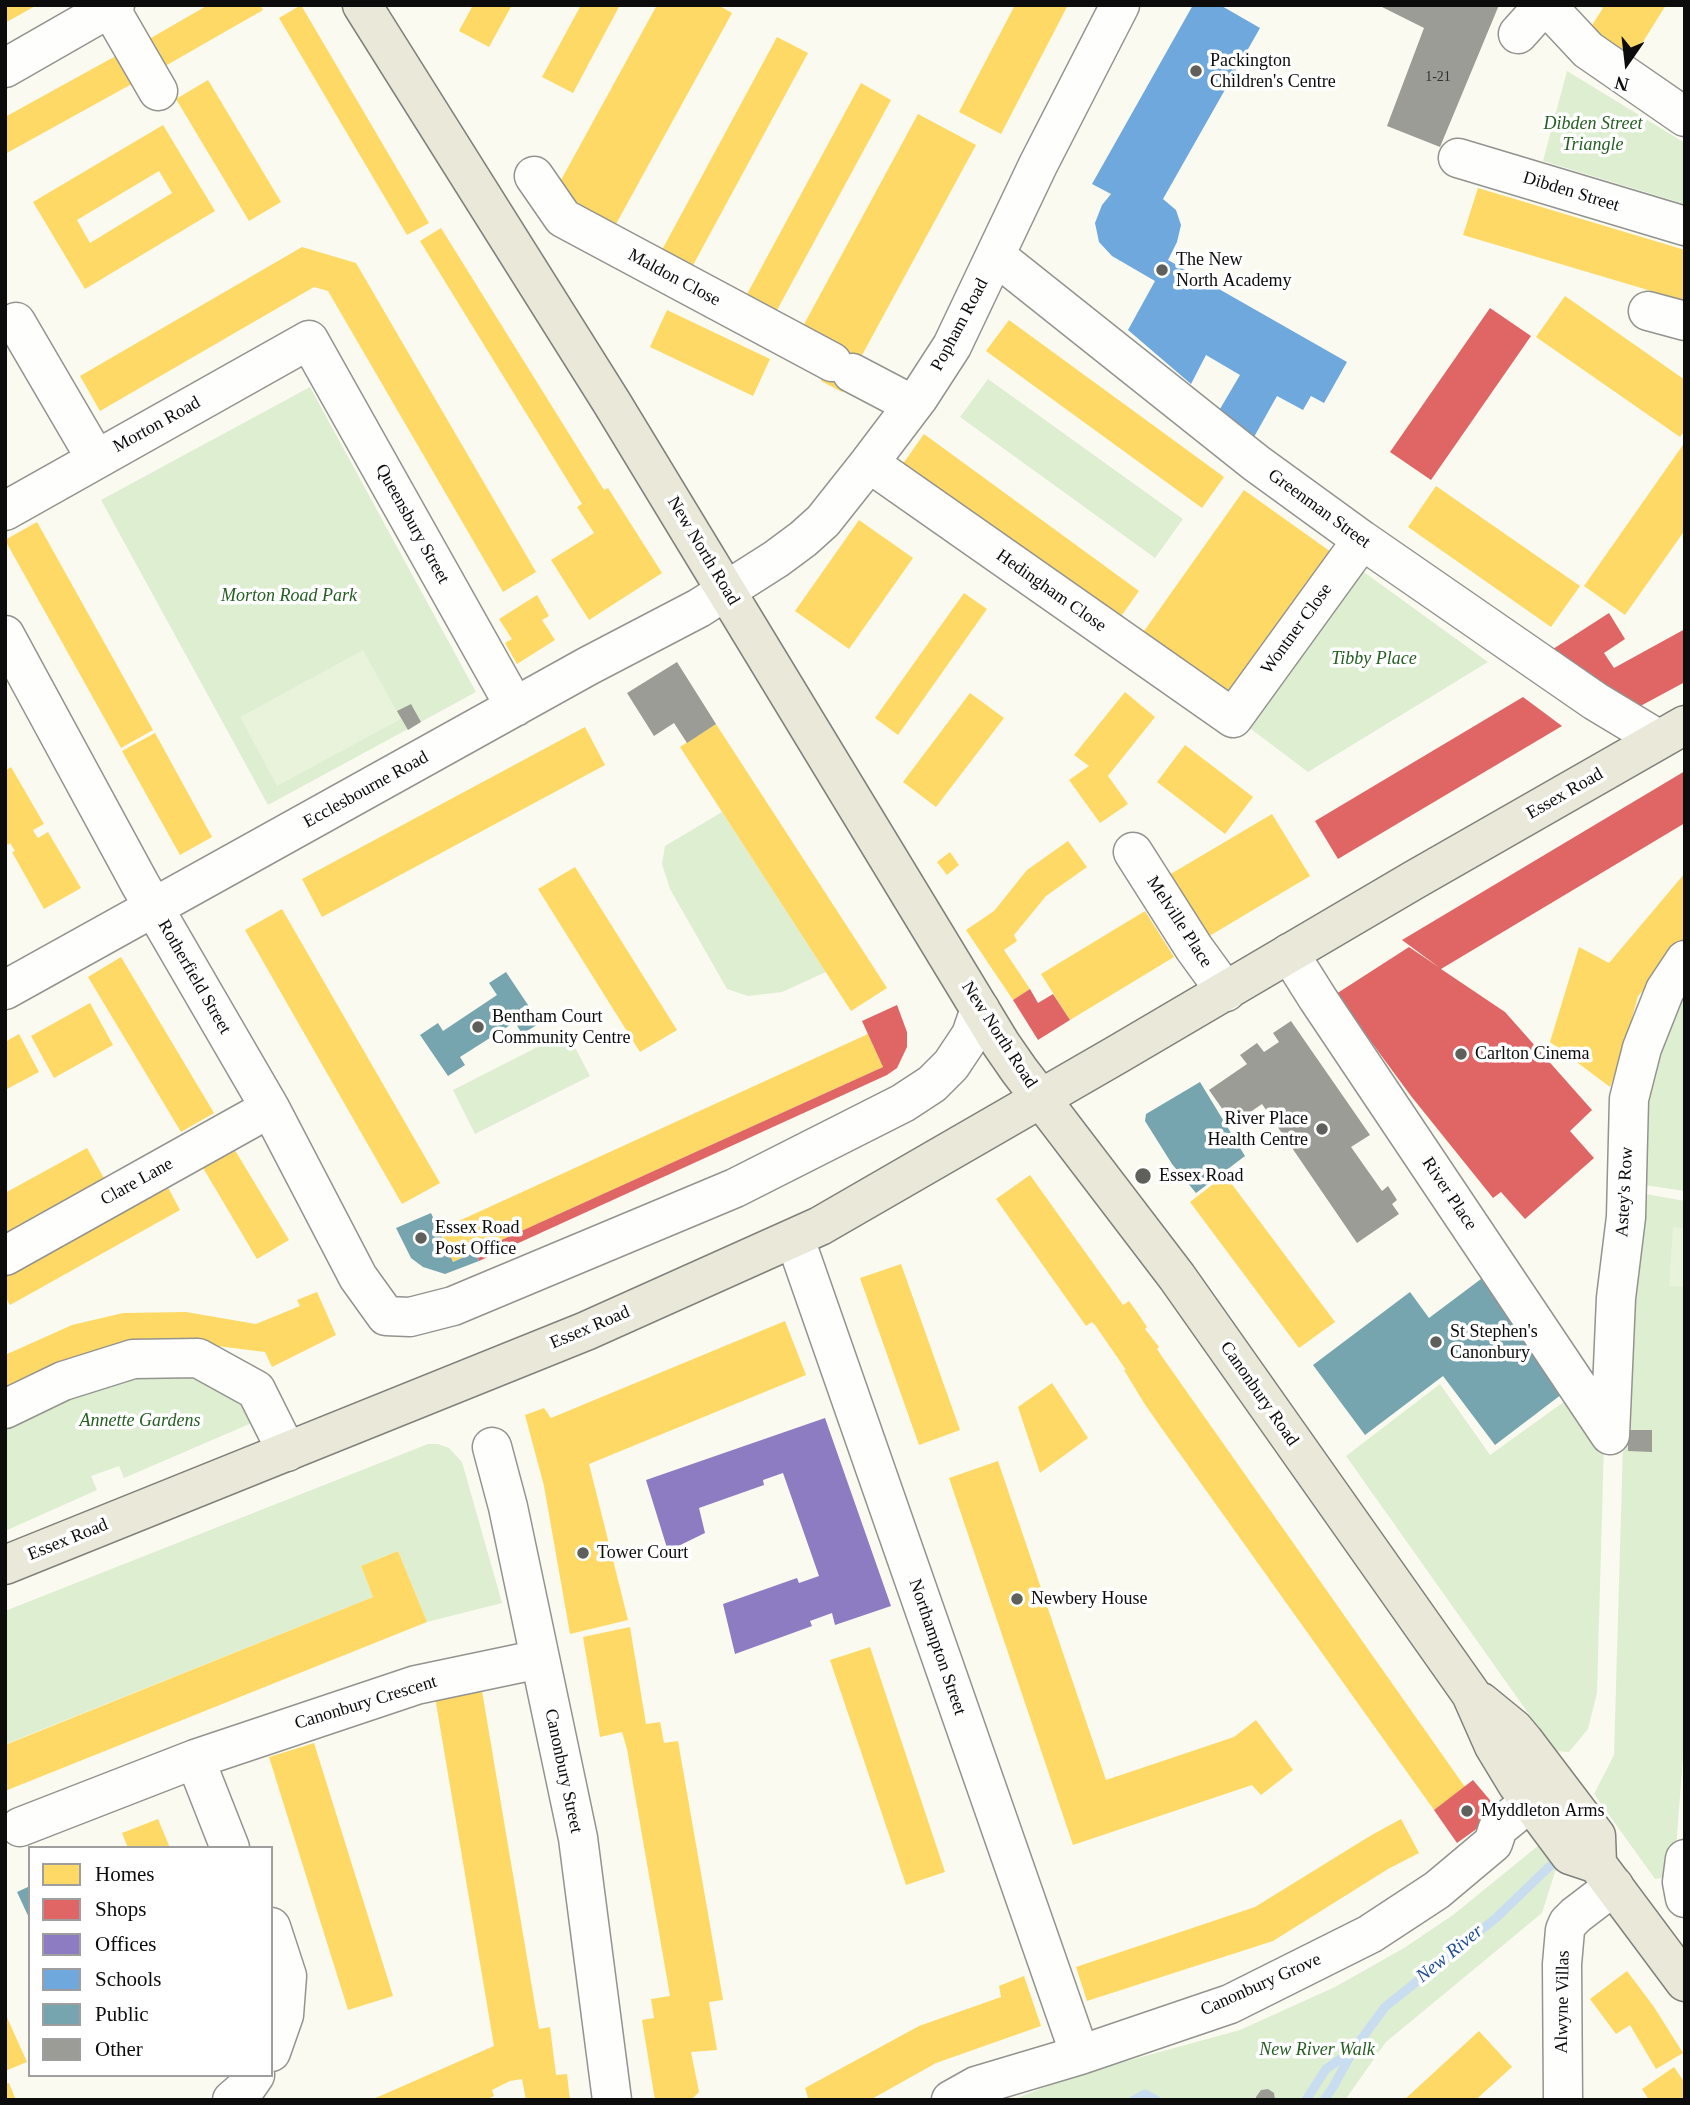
<!DOCTYPE html>
<html>
<head>
<meta charset="utf-8">
<style>
  body { margin:0 }
  #map { position:relative; width:1690px; height:2105px; overflow:hidden; background:#fafaf0; font-family:"Times New Roman",serif }
  canvas { display:block }
  .frame { position:absolute; inset:0; border:7px solid #0c0c0c; pointer-events:none }
  .legend { position:absolute; left:28px; top:1846px; width:245px; height:231px; box-sizing:border-box; background:#fff; border:2px solid #9e9e9e; margin:0; padding:9px 12px; list-style:none; font-size:21px; color:#0c0c0c }
  .legend li { display:flex; align-items:center; gap:14px; height:35px }
  .legend b { width:35px; border:2px solid #9e9e9e }
  .north { position:absolute; left:1592px; top:28px; width:70px; height:70px; -webkit-text-stroke:5px #fff; paint-order:stroke; rotate:194deg; font-size:19px; font-weight:700; line-height:28px; text-align:center; color:#0c0c0c }
  .north::after { content:''; display:block; margin:auto; width:24px; height:32px; background:#0c0c0c; clip-path:polygon(50% 0,100% 100%,50% 72%,0 100%) }
</style>
</head>
<body>
<div id="map">
<canvas width="1690" height="2105"></canvas>
<div class="frame"></div>
<ul class="legend">
<li><b style="height:19px;background:#ffd966"></b>Homes</li>
<li><b style="height:19px;background:#e06666"></b>Shops</li>
<li><b style="height:19px;background:#8e7cc3"></b>Offices</li>
<li><b style="height:19px;background:#6fa8dc"></b>Schools</li>
<li><b style="height:19px;background:#76a5af"></b>Public</li>
<li><b style="height:19px;background:#9c9c96"></b>Other</li>
</ul>
<div class="north">N</div>
</div>
<script>
const ctx = document.querySelector('canvas').getContext('2d');
ctx.lineJoin = 'round';
function fillPath(path, color) { ctx.fillStyle = color; ctx.fill(path, 'evenodd'); }
const toPath = rows => new Path2D(rows.map(r => 'M' + r).join(''));
function trace(path, color, width, dash) { ctx.strokeStyle = color; ctx.lineWidth = width; ctx.lineCap = dash ? 'butt' : 'round'; ctx.setLineDash(dash || []); ctx.stroke(path); }
function drawText(font, color, halo, rows, align = 'center') {
  ctx.font = font + ' "Times New Roman",serif'; ctx.lineWidth = 7; ctx.setLineDash([]); ctx.textBaseline = 'middle'; ctx.strokeStyle = halo; ctx.fillStyle = color; for (const [text, x, y, turn = 0] of rows) {
    ctx.save(); ctx.translate(x, y); ctx.rotate((+turn || 0) * Math.PI / 180); ctx.textAlign = isNaN(turn) ? turn : align; if (halo) ctx.strokeText(text, 0, 0); ctx.fillText(text, 0, 0); ctx.restore();
  }
}
fillPath(toPath([
  [1567,71,1685,143,1685,204,1543,161],
  [988,379,1183,519,1155,558,960,417],
  [310,387,476,692,268,805,101,500],
  [1361,570,1488,662,1308,772,1247,726],
  [722,812,826,972,782,992,748,996,727,989,670,889,662,864,665,846],
  [1685,978,1685,1191,1637,1184,1639,1103],
  [567,1032,590,1076,475,1134,453,1090],
  [1640,1193,1685,1201,1685,1729,1674,1876,1655,1879,1594,1794,1614,1755,1625,1377],
  [194,1374,245,1392,261,1419,124,1478,119,1466,91,1476,97,1490,5,1531,5,1425,11,1417,133,1375],
  [1440,1384,1490,1455,1572,1396,1604,1443,1597,1693,1588,1729,1569,1752,1555,1751,1346,1456],
  [428,1444,438,1444,449,1448,462,1462,502,1603,427,1622,398,1551,361,1566,373,1597,6,1744,5,1611],
  [1539,1845,1556,1869,1542,1913,1386,2042,1345,2100,1012,2100,1076,2075,1240,2030,1335,1987,1404,1948,1453,1915]
]), '#deeed1');
fillPath(toPath([
  [363,650,401,719,277,786,240,717],
  [1673,1227,1685,1228,1685,1287,1669,1286]
]), '#e9f3db');
fillPath(toPath([
  [5,5,37,5,5,23],
  [208,5,260,5,263,10,160,69,144,42],
  [301,5,429,223,407,235,279,18],
  [473,5,512,5,489,47,459,31],
  [581,5,620,5,573,93,542,77],
  [657,5,718,5,732,13,616,224,555,191],
  [1015,5,1068,5,1001,134,959,112],
  [1600,5,1666,5,1631,61,1587,33,1603,8],
  [777,37,808,53,692,267,662,250],
  [123,52,139,80,5,154,5,117],
  [208,80,281,202,249,221,176,99],
  [861,83,891,100,776,312,746,296],
  [918,114,976,145,842,392,821,381,839,348,802,328],
  [163,125,215,211,85,289,33,202],
  [159,171,172,193,90,243,77,220],
  [1478,188,1685,250,1685,301,1463,235],
  [441,228,604,490,608,488,662,573,589,620,551,560,594,533,577,507,582,504,420,241],
  [302,247,356,263,536,572,503,592,328,291,314,287,100,411,80,376],
  [1565,296,1685,380,1685,430,1680,437,1536,337],
  [667,310,770,359,753,396,650,347],
  [1009,320,1224,477,1202,508,986,351],
  [924,434,1139,591,1117,622,902,465],
  [1685,442,1685,530,1625,615,1584,586],
  [1436,486,1580,586,1551,627,1408,527],
  [1244,490,1331,552,1228,696,1142,634],
  [859,520,913,558,849,649,795,611],
  [37,522,153,730,121,748,5,540],
  [964,593,987,609,898,735,875,718],
  [537,595,549,616,542,620,555,640,517,664,505,643,512,639,499,619],
  [1125,692,1155,717,1108,776,1128,804,1100,823,1069,780,1089,766,1074,755],
  [970,693,1004,718,936,807,903,782],
  [716,724,887,988,851,1011,680,747],
  [585,727,605,765,322,917,302,879],
  [155,733,212,837,180,855,122,751],
  [1185,745,1253,797,1225,834,1157,782],
  [11,767,44,824,33,830,35,834,38,838,48,832,81,888,44,909,12,852,15,851,10,843,8,845,5,841,5,771],
  [1272,814,1310,876,1206,938,1169,875],
  [1068,841,1087,867,1046,896,1014,935,1017,941,1004,950,1030,989,1013,1000,966,930,994,911,1027,870],
  [950,852,959,865,947,875,937,862],
  [575,867,677,1030,640,1052,538,889],
  [1685,873,1685,946,1638,996,1621,1059,1610,1087,1550,1042,1579,947,1609,963],
  [282,909,440,1183,402,1204,245,930],
  [1145,911,1174,957,1070,1020,1041,974],
  [121,957,214,1113,181,1132,88,977],
  [90,1003,113,1045,54,1078,31,1036],
  [19,1034,39,1072,5,1090,5,1042],
  [868,1034,883,1067,453,1262,439,1230],
  [227,1137,289,1240,257,1259,196,1156],
  [87,1148,105,1180,5,1245,5,1193],
  [1030,1175,1123,1305,1129,1301,1139,1315,1147,1327,1145,1329,1159,1347,1157,1349,1163,1358,1465,1787,1434,1810,1160,1426,1144,1403,1124,1370,1126,1370,1095,1325,1092,1322,1086,1326,996,1199],
  [1225,1175,1335,1322,1299,1348,1190,1202],
  [163,1178,180,1210,10,1305,5,1296,5,1267],
  [901,1264,960,1430,919,1445,860,1278],
  [317,1292,336,1335,272,1367,265,1352,193,1343,5,1404,5,1355,72,1325,123,1313,186,1312,256,1324,300,1306,297,1300],
  [785,1321,806,1375,589,1464,628,1620,570,1634,544,1486,525,1415,544,1408,551,1418],
  [1052,1383,1088,1438,1040,1473,1018,1407],
  [998,1461,1106,1780,1234,1737,1256,1720,1293,1770,1261,1795,1252,1785,1073,1845,949,1478],
  [398,1551,427,1622,5,1791,5,1745,373,1597,361,1566],
  [630,1627,646,1724,660,1722,664,1743,678,1741,723,2000,709,2002,717,2050,691,2052,699,2092,691,2100,655,2100,642,2020,654,2018,651,1999,670,1996,627,1749,622,1732,600,1737,583,1637],
  [870,1647,945,1872,906,1885,830,1660],
  [482,1691,539,2029,550,2027,556,2075,567,2074,570,2100,526,2100,522,2079,510,2081,492,2090,494,2096,485,2100,371,2100,494,2046,435,1697],
  [314,1743,393,1996,348,2010,269,1757],
  [158,1819,170,1848,128,1848,122,1833],
  [1401,1819,1419,1853,1388,1869,1273,1941,1087,2001,1076,1967,1255,1907,1370,1836],
  [1627,1971,1654,2007,1683,2053,1656,2069,1630,2025,1616,2034,1590,1999],
  [1024,1976,1041,2026,936,2063,870,2100,804,2100,808,2097,805,2088,919,2026,1001,1997,999,1986],
  [5,2013,27,2062,5,2071],
  [1479,2031,1512,2067,1480,2096,1476,2100,1404,2100],
  [1674,2067,1685,2083,1685,2100,1649,2100,1642,2089],
  [9,2083,15,2098,5,2100,5,2084]
]), '#ffd966');
fillPath(toPath([
  [1490,308,1531,336,1431,480,1390,452],
  [1609,613,1625,639,1604,653,1614,668,1685,629,1685,682,1633,710,1553,649],
  [1523,697,1562,726,1338,859,1315,821],
  [1685,771,1685,823,1441,969,1505,1012,1592,1110,1570,1131,1594,1158,1525,1219,1501,1192,1493,1198,1411,1096,1336,994,1409,947,1440,968,1402,940],
  [1030,989,1038,1003,1053,994,1070,1020,1038,1040,1013,1000],
  [897,1005,907,1032,907,1047,897,1068,887,1075,479,1261,475,1252,883,1067,862,1021],
  [1473,1780,1500,1812,1457,1843,1434,1810]
]), '#e06666');
fillPath(toPath([
  [825,1418,891,1606,835,1625,832,1613,810,1621,812,1626,735,1654,723,1604,797,1578,799,1583,819,1576,783,1473,763,1480,764,1485,699,1508,705,1533,668,1551,646,1480]
]), '#8e7cc3');
fillPath(toPath([
  [1193,5,1220,5,1260,28,1163,199,1176,210,1181,225,1177,242,1168,260,1347,362,1324,403,1311,396,1303,410,1277,396,1254,437,1220,409,1240,375,1206,355,1191,384,1128,330,1155,281,1112,256,1099,242,1095,223,1102,205,1111,194,1092,184]
]), '#6fa8dc');
fillPath(toPath([
  [506,972,540,1023,522,1034,515,1022,460,1057,465,1065,448,1076,420,1035,438,1023,443,1031,497,995,489,983],
  [1200,1082,1245,1156,1196,1193,1172,1164,1145,1121,1146,1114],
  [431,1213,453,1262,475,1252,479,1261,445,1274,423,1267,411,1258,396,1228],
  [1481,1279,1566,1391,1495,1445,1443,1376,1365,1435,1313,1365,1410,1292,1429,1318],
  [30,1886,30,1920,17,1892]
]), '#76a5af');
trace(toPath([
  [1134,2100,1145,2094,1156,2100],
  [1306,2100,1326,2069,1352,2051],
  [1324,2100,1333,2087,1354,2049,1385,2007,1496,1918,1552,1864]
]), '#c9ddf1', 9);
fillPath(toPath([
  [1378,5,1499,5,1440,147,1387,126,1424,28],
  [677,662,716,724,687,743,674,723,654,736,627,693],
  [411,704,421,722,408,730,397,711],
  [1291,1021,1370,1135,1351,1147,1382,1191,1388,1186,1397,1200,1392,1204,1399,1214,1357,1243,1262,1104,1233,1124,1209,1090,1247,1064,1240,1055,1257,1043,1264,1052,1279,1042,1273,1033],
  [1628,1430,1652,1430,1652,1452,1628,1451],
  [1268,2089,1274,2093,1275,2100,1256,2100,1256,2097,1261,2090]
]), '#9c9c96');
const minor = toPath([
  [1546,5,1588,50,1685,117],
  [110,8,158,91],
  [1518,34,1544,5],
  [5,68,115,5],
  [1458,158,1685,226],
  [534,176,563,218,832,362],
  [996,256,1256,463,1362,540,1595,701,1658,739],
  [1648,311,1685,321],
  [16,322,96,459],
  [852,373,913,405],
  [869,463,1233,718,1362,540],
  [5,511,309,340,515,707],
  [5,635,140,884,270,1108,358,1277,386,1316,410,1317,453,1306,735,1188,903,1103,932,1084,951,1065,971,1035,980,1009],
  [1133,852,1194,948,1226,992],
  [1289,953,1318,999,1610,1435],
  [5,990,588,666,699,608,776,559,803,539,823,521,869,463,919,397,952,346,1038,165,1120,5],
  [795,1239,1080,2055],
  [5,1256,270,1108],
  [5,1409,63,1381,133,1359,198,1358,256,1390,287,1452],
  [1610,1435,1616,1298,1626,1217,1629,1099,1642,1048,1665,990,1685,960],
  [492,1447,508,1507,578,1838,612,2100],
  [195,1759,230,1848],
  [20,1827,195,1759,416,1685,540,1659],
  [1685,1859,1682,1882,1685,1898],
  [271,1927,287,1976,284,2015,271,2052],
  [232,2100,246,2088,255,2075],
  [951,2100,976,2086,1080,2055,1230,2004,1370,1934,1437,1890,1493,1843,1498,1828,1530,1802],
  [1563,2100,1562,1964,1565,1930,1568,1923,1576,1915,1614,1886]
]);
const major = toPath([
  [362,5,612,403,1001,1044,1019,1070,1177,1277,1471,1694,1494,1746,1517,1784,1570,1855,1597,1864],
  [5,1565,586,1331,820,1226,1118,1054,1414,880,1685,725],
  [1481,1702,1514,1729,1524,1741,1596,1836,1597,1864,1685,1982]
]);
trace(minor, '#93938f', 41);
trace(major, '#80807c', 41);
trace(minor, '#fefefd', 38);
trace(major, '#eae9d9', 38);
for (const [x, y, r, color] of [
  [1196,71,7,"#5f5f5c"],
  [1162,270,7,"#5f5f5c"],
  [478,1027,7,"#5f5f5c"],
  [1461,1054,7,"#5f5f5c"],
  [1322,1129,7,"#5f5f5c"],
  [1143,1176,9,"#5f5f5c"],
  [421,1238,7,"#5f5f5c"],
  [1436,1342,7,"#5f5f5c"],
  [583,1553,7,"#5f5f5c"],
  [1017,1599,7,"#5f5f5c"],
  [1467,1811,7,"#5f5f5c"]
]) { const dot = new Path2D(); dot.arc(x, y, r, 0, 2 * Math.PI); ctx.fillStyle = color; ctx.fill(dot); trace(dot, '#fff', 2.5); }
drawText('14px', '#30302e', null, [
  ["1-21",1438,77]
]);
drawText('18px', '#0c0c0c', '#fff', [
  ["Packington",1210,61],
  ["Children's Centre",1210,82],
  ["The New",1176,260],
  ["North Academy",1176,281],
  ["Bentham Court",492,1017],
  ["Community Centre",492,1038],
  ["Carlton Cinema",1475,1054],
  ["River Place",1308,1119,"right"],
  ["Health Centre",1308,1140,"right"],
  ["Essex Road",1159,1176],
  ["Essex Road",435,1228],
  ["Post Office",435,1249],
  ["St Stephen's",1450,1332],
  ["Canonbury",1450,1353],
  ["Tower Court",597,1553],
  ["Newbery House",1031,1599],
  ["Myddleton Arms",1481,1811]
], 'left');
drawText('italic 18px', '#245e21', '#fff', [
  ["Dibden Street",1593,124],
  ["Triangle",1593,145],
  ["Morton Road Park",289,596],
  ["Tibby Place",1374,659],
  ["Annette Gardens",140,1421],
  ["New River Walk",1317,2050]
]);
drawText('18px', '#0c0c0c', '#fff', [
  ["Dibden Street",1571,192,17],
  ["Maldon Close",674,278,28],
  ["Popham Road",960,325,-62],
  ["Morton Road",157,425,-29],
  ["Greenman Street",1319,509,36],
  ["Queensbury Street",412,524,61],
  ["New North Road",703,551,59],
  ["Hedingham Close",1051,591,35],
  ["Wontner Close",1297,629,-54],
  ["Ecclesbourne Road",366,790,-29],
  ["Essex Road",1565,794,-30],
  ["Melville Place",1179,922,57],
  ["Rotherfield Street",194,977,60],
  ["New North Road",999,1035,57],
  ["Clare Lane",137,1182,-29],
  ["Astey's Row",1625,1192,-87],
  ["River Place",1449,1194,56],
  ["Essex Road",590,1328,-23],
  ["Canonbury Road",1259,1394,55],
  ["Essex Road",68,1540,-22],
  ["Northampton Street",937,1647,71],
  ["Canonbury Crescent",366,1703,-17],
  ["Canonbury Street",563,1771,78],
  ["Canonbury Grove",1261,1985,-24],
  ["Alwyne Villas",1563,2002,-89]
]);
drawText('italic 19px', '#1e4d94', '#fff', [
  ["New River",1450,1954,-39]
]);
</script>
</body>
</html>
